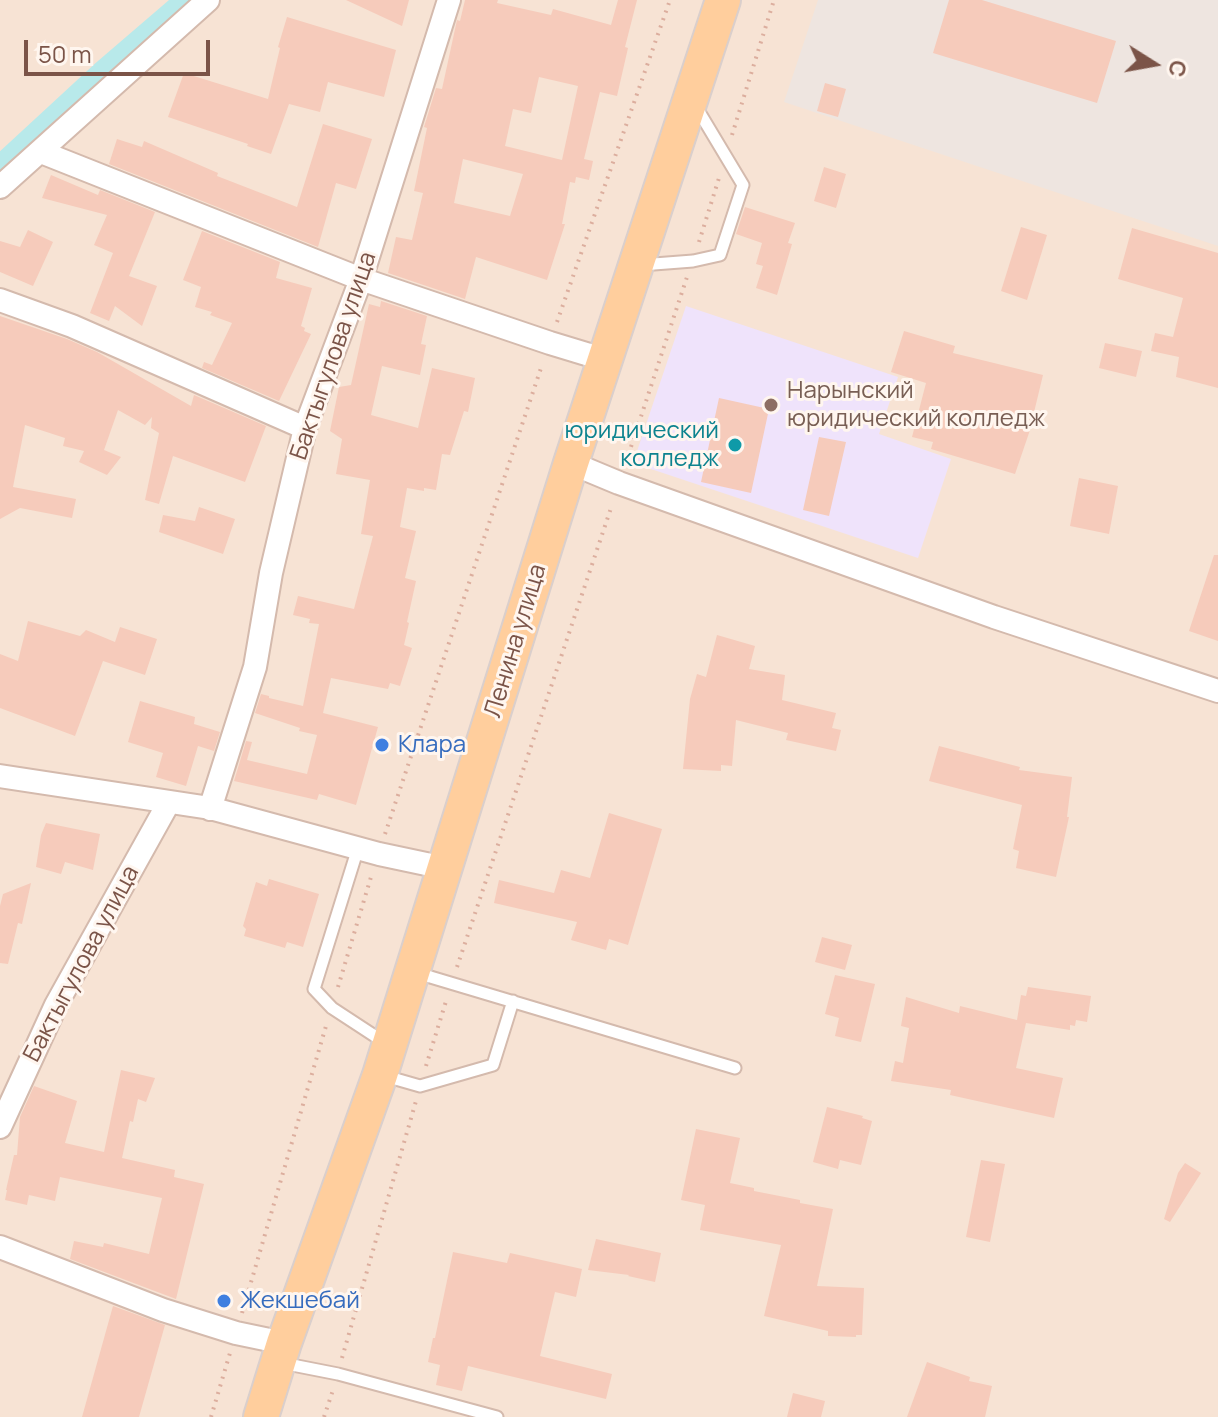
<!DOCTYPE html>
<html>
<head>
<meta charset="utf-8">
<style>
  body { margin:0 }
  #map { position:relative; width:1218px; height:1417px; overflow:hidden; background:#fef2e6; font-family:Manrope,sans-serif }
  canvas { display:block }
  .north { position:absolute; left:1114px; top:24px; width:80px; height:80px; -webkit-text-stroke:6px #fff6ef; paint-order:stroke; rotate:101deg; font-size:22px; font-weight:700; line-height:32px; text-align:center; color:#7b5448 }
  .north::after { content:''; display:block; margin:auto; width:28px; height:36px; background:#7b5448; clip-path:polygon(50% 0,100% 100%,50% 72%,0 100%) }
  .scale { position:absolute; left:24px; top:40px; width:186px; height:36px; box-sizing:border-box; border:4px solid #7b5448; border-top:0; padding-left:10px; font-size:24px; line-height:28px; white-space:nowrap; color:#7b5448; -webkit-text-stroke:6px #fff6ef; paint-order:stroke }
</style>
</head>
<body>
<div id="map">
<canvas width="1218" height="1417"></canvas>
<div class="north">С</div>
<div class="scale">50 m</div>
</div>
<script>
const ctx = document.querySelector('canvas').getContext('2d');
ctx.lineJoin = 'round';
function fillPath(path, color) { ctx.fillStyle = color; ctx.fill(path, 'evenodd'); }
const toPath = rows => new Path2D(rows.map(r => 'M' + r).join(''));
function trace(path, color, width, dash) { ctx.strokeStyle = color; ctx.lineWidth = width; ctx.lineCap = dash ? 'butt' : 'round'; ctx.setLineDash(dash || []); ctx.stroke(path); }
function drawText(font, color, halo, rows, align = 'center') {
  ctx.font = font + ' Manrope,sans-serif'; ctx.lineWidth = 6; ctx.setLineDash([]); ctx.textBaseline = 'middle'; ctx.strokeStyle = halo; ctx.fillStyle = color; for (const [text, x, y, turn = 0] of rows) {
    ctx.save(); ctx.translate(x, y); ctx.rotate((+turn || 0) * Math.PI / 180); ctx.textAlign = isNaN(turn) ? turn : align; if (halo) ctx.strokeText(text, 0, 0); ctx.fillText(text, 0, 0); ctx.restore();
  }
}
fillPath(toPath([
  [0,0,1218,0,1218,1417,0,1417]
]), '#f7e3d4');
fillPath(toPath([
  [818,0,1218,0,1218,246,784,102]
]), '#eee5e0');
fillPath(toPath([
  [686,306,898,377,879,434,951,459,918,558,633,463]
]), '#efe3fb');
trace(toPath([
  [0,169,105,72,189,0]
]), '#b8e9ea', 26);
fillPath(toPath([
  [346,0,409,0,402,26],
  [465,0,498,0,497,3,551,15,553,9,611,25,618,0,637,0,625,47,628,48,617,96,600,92,584,159,593,161,589,180,576,177,575,183,570,182,562,224,565,224,547,280,476,257,465,299,388,273,396,237,412,240,423,193,414,191,427,128,424,127,436,88,442,89,457,20,460,21],
  [539,77,578,86,562,160,505,146,513,109,531,113],
  [463,159,523,174,510,216,454,203],
  [949,0,982,0,1116,41,1097,103,933,53],
  [287,17,396,50,384,97,328,82,320,112,289,104,271,154,247,146,248,144,168,117,184,73,268,99,280,48,278,47],
  [825,83,846,89,838,117,817,111],
  [323,124,372,139,356,189,336,183,318,247,109,164,117,139,142,147,144,141,218,173,217,176,297,207],
  [824,167,846,174,836,208,814,201],
  [51,175,98,195,100,190,155,212,129,276,157,286,142,326,115,306,109,321,90,313,113,253,94,245,107,215,42,198],
  [745,207,795,223,788,243,792,244,777,295,756,288,763,266,756,264,762,243,736,234],
  [1021,227,1047,235,1027,300,1001,291],
  [1132,228,1218,253,1218,388,1176,377,1179,357,1151,351,1155,333,1173,337,1183,298,1118,279],
  [28,230,53,242,33,286,0,272,0,241,20,247],
  [202,231,280,262,276,278,312,288,301,326,305,328,304,331,311,334,279,401,202,368,204,362,212,365,232,323,210,315,212,312,195,307,201,287,183,280],
  [381,301,427,316,421,344,426,345,420,375,382,366,371,415,418,428,432,368,475,378,468,412,464,411,450,455,442,454,436,490,424,488,424,491,407,488,400,527,416,531,405,578,416,581,407,622,409,623,404,645,412,648,400,686,390,683,388,689,331,678,323,713,378,727,356,805,319,794,317,800,234,781,246,741,252,742,247,760,307,774,317,735,299,731,300,728,255,713,261,694,269,696,269,698,303,706,319,624,309,623,310,619,293,615,298,596,354,609,373,536,361,534,370,480,336,474,342,439,330,431,339,387,351,385,369,304,380,307],
  [0,316,67,339,97,352,191,406,194,395,266,426,245,482,173,456,159,504,145,500,159,433,151,428,152,417,145,425,118,410,104,450,121,457,107,475,79,462,84,451,63,446,65,438,25,425,13,487,76,499,72,518,20,508,0,519],
  [904,331,955,346,953,353,1043,375,1029,433,1015,474,931,449,933,442,912,437,926,383,891,372],
  [1105,343,1142,351,1136,377,1099,368],
  [719,398,769,409,751,493,701,482],
  [819,437,846,442,829,516,803,510],
  [1079,478,1118,486,1109,534,1070,526],
  [199,507,235,519,223,554,159,532,163,515,195,521],
  [1214,555,1218,555,1218,641,1189,631],
  [28,621,80,636,86,630,115,642,120,627,157,639,145,675,103,661,75,736,0,708,0,654,18,661],
  [717,635,755,646,749,669,785,675,782,700,836,713,832,728,841,730,836,751,786,740,788,733,736,720,732,766,721,765,721,771,683,769,690,699,697,674,706,677],
  [140,701,195,717,194,724,220,732,214,751,198,746,186,786,156,777,163,753,128,742],
  [939,746,1020,767,1019,770,1072,777,1067,817,1069,817,1056,877,1016,868,1019,851,1013,849,1022,805,929,781],
  [609,813,662,829,628,945,609,939,606,950,571,940,577,922,494,903,499,880,554,893,561,870,590,878],
  [46,823,100,834,93,870,65,862,61,874,36,867,41,835],
  [269,879,319,894,303,947,287,942,285,948,244,936,246,929,243,926,256,882,267,886],
  [31,883,22,924,18,923,8,964,0,963,0,906,3,894],
  [822,937,852,945,845,970,815,962],
  [835,975,875,984,861,1042,835,1036,839,1018,825,1014],
  [1028,987,1091,996,1087,1022,1076,1020,1075,1026,1070,1025,1070,1030,1026,1023,1016,1068,1063,1078,1054,1118,950,1095,951,1090,891,1081,895,1061,903,1063,909,1028,901,1026,906,997,959,1013,960,1006,1017,1020,1021,995,1026,996],
  [121,1070,155,1078,146,1102,138,1099,133,1122,130,1121,122,1158,175,1170,174,1177,204,1184,176,1299,70,1259,74,1241,103,1247,104,1243,149,1254,162,1198,60,1177,55,1201,29,1195,27,1205,5,1200,7,1190,6,1190,14,1155,17,1155,20,1117,34,1086,77,1101,65,1143,104,1152],
  [827,1107,863,1116,862,1118,872,1121,861,1165,840,1160,838,1169,813,1162],
  [696,1129,740,1138,730,1183,754,1188,754,1191,800,1200,800,1203,833,1209,817,1286,864,1288,862,1335,856,1335,856,1337,828,1336,828,1331,764,1316,781,1245,700,1230,705,1205,681,1200],
  [981,1160,1005,1164,990,1242,966,1237],
  [1185,1163,1201,1173,1170,1222,1164,1219,1178,1173],
  [596,1239,661,1253,655,1282,628,1276,629,1275,588,1270],
  [453,1252,507,1263,510,1253,582,1269,576,1297,555,1292,540,1356,612,1374,606,1399,468,1366,462,1391,436,1385,440,1365,428,1362,433,1338,435,1338],
  [113,1306,165,1325,139,1417,82,1417],
  [927,1362,970,1377,969,1381,992,1386,985,1417,907,1417],
  [793,1393,825,1401,821,1417,787,1417]
]), '#f6cbbb');
const service = toPath([
  [641,265,693,261,720,255,743,185,695,105],
  [358,848,314,989,332,1008,387,1044],
  [417,973,735,1068],
  [385,1076,420,1086,493,1065,513,1001],
  [282,1363,338,1374,497,1417]
]);
const minor = toPath([
  [41,152,361,279,550,343,606,360],
  [0,187,208,0],
  [0,300,72,326,305,428],
  [571,463,619,483,994,617,1218,691],
  [0,776,210,808,379,854,445,868],
  [210,809,255,667,271,573,305,428,361,279,449,0],
  [0,1127,56,1005,169,802],
  [0,1247,163,1310,236,1333,284,1343]
]);
const primary = toPath([
  [261,1417,284,1343,380,1075,571,463,723,0]
]);
trace(service, '#d4baad', 15);
trace(minor, '#d4baad', 26);
trace(primary, '#dacfcc', 38);
trace(toPath([
  [732,135,774,0],
  [699,242,719,178],
  [557,322,670,0],
  [626,462,687,277],
  [385,834,542,365],
  [457,967,612,505],
  [338,987,371,877],
  [426,1066,447,998],
  [242,1313,326,1026],
  [342,1358,416,1101],
  [211,1417,230,1353],
  [324,1417,333,1390]
]), '#dcae9e', 4, [2, 6]);
trace(service, '#fff', 11);
trace(minor, '#fff', 22);
trace(primary, '#ffce9d', 34);
for (const [x, y, r, color] of [
  [771,405,8,"#8d6e63"],
  [735,445,8,"#0f9aa8"],
  [382,745,8,"#3f7fe0"],
  [224,1301,8,"#3f7fe0"]
]) { const dot = new Path2D(); dot.arc(x, y, r, 0, 2 * Math.PI); ctx.fillStyle = color; ctx.fill(dot); trace(dot, '#fff6ef', 3); }
drawText('24px', '#7b5448', '#fff6ef', [
  ["Бактыгулова улица",334,356,-71],
  ["Ленина улица",516,641,-73],
  ["Бактыгулова улица",82,964,-62]
]);
drawText('24px', '#785e54', '#fff6ef', [
  ["Нарынский",787,391],
  ["юридический колледж",787,419]
], 'left');
drawText('24px', '#0d838f', '#fff6ef', [
  ["юридический",719,431],
  ["колледж",719,459]
], 'right');
drawText('24px', '#366cbe', '#fff6ef', [
  ["Клара",398,745],
  ["Жекшебай",240,1301]
], 'left');
</script>
</body>
</html>
